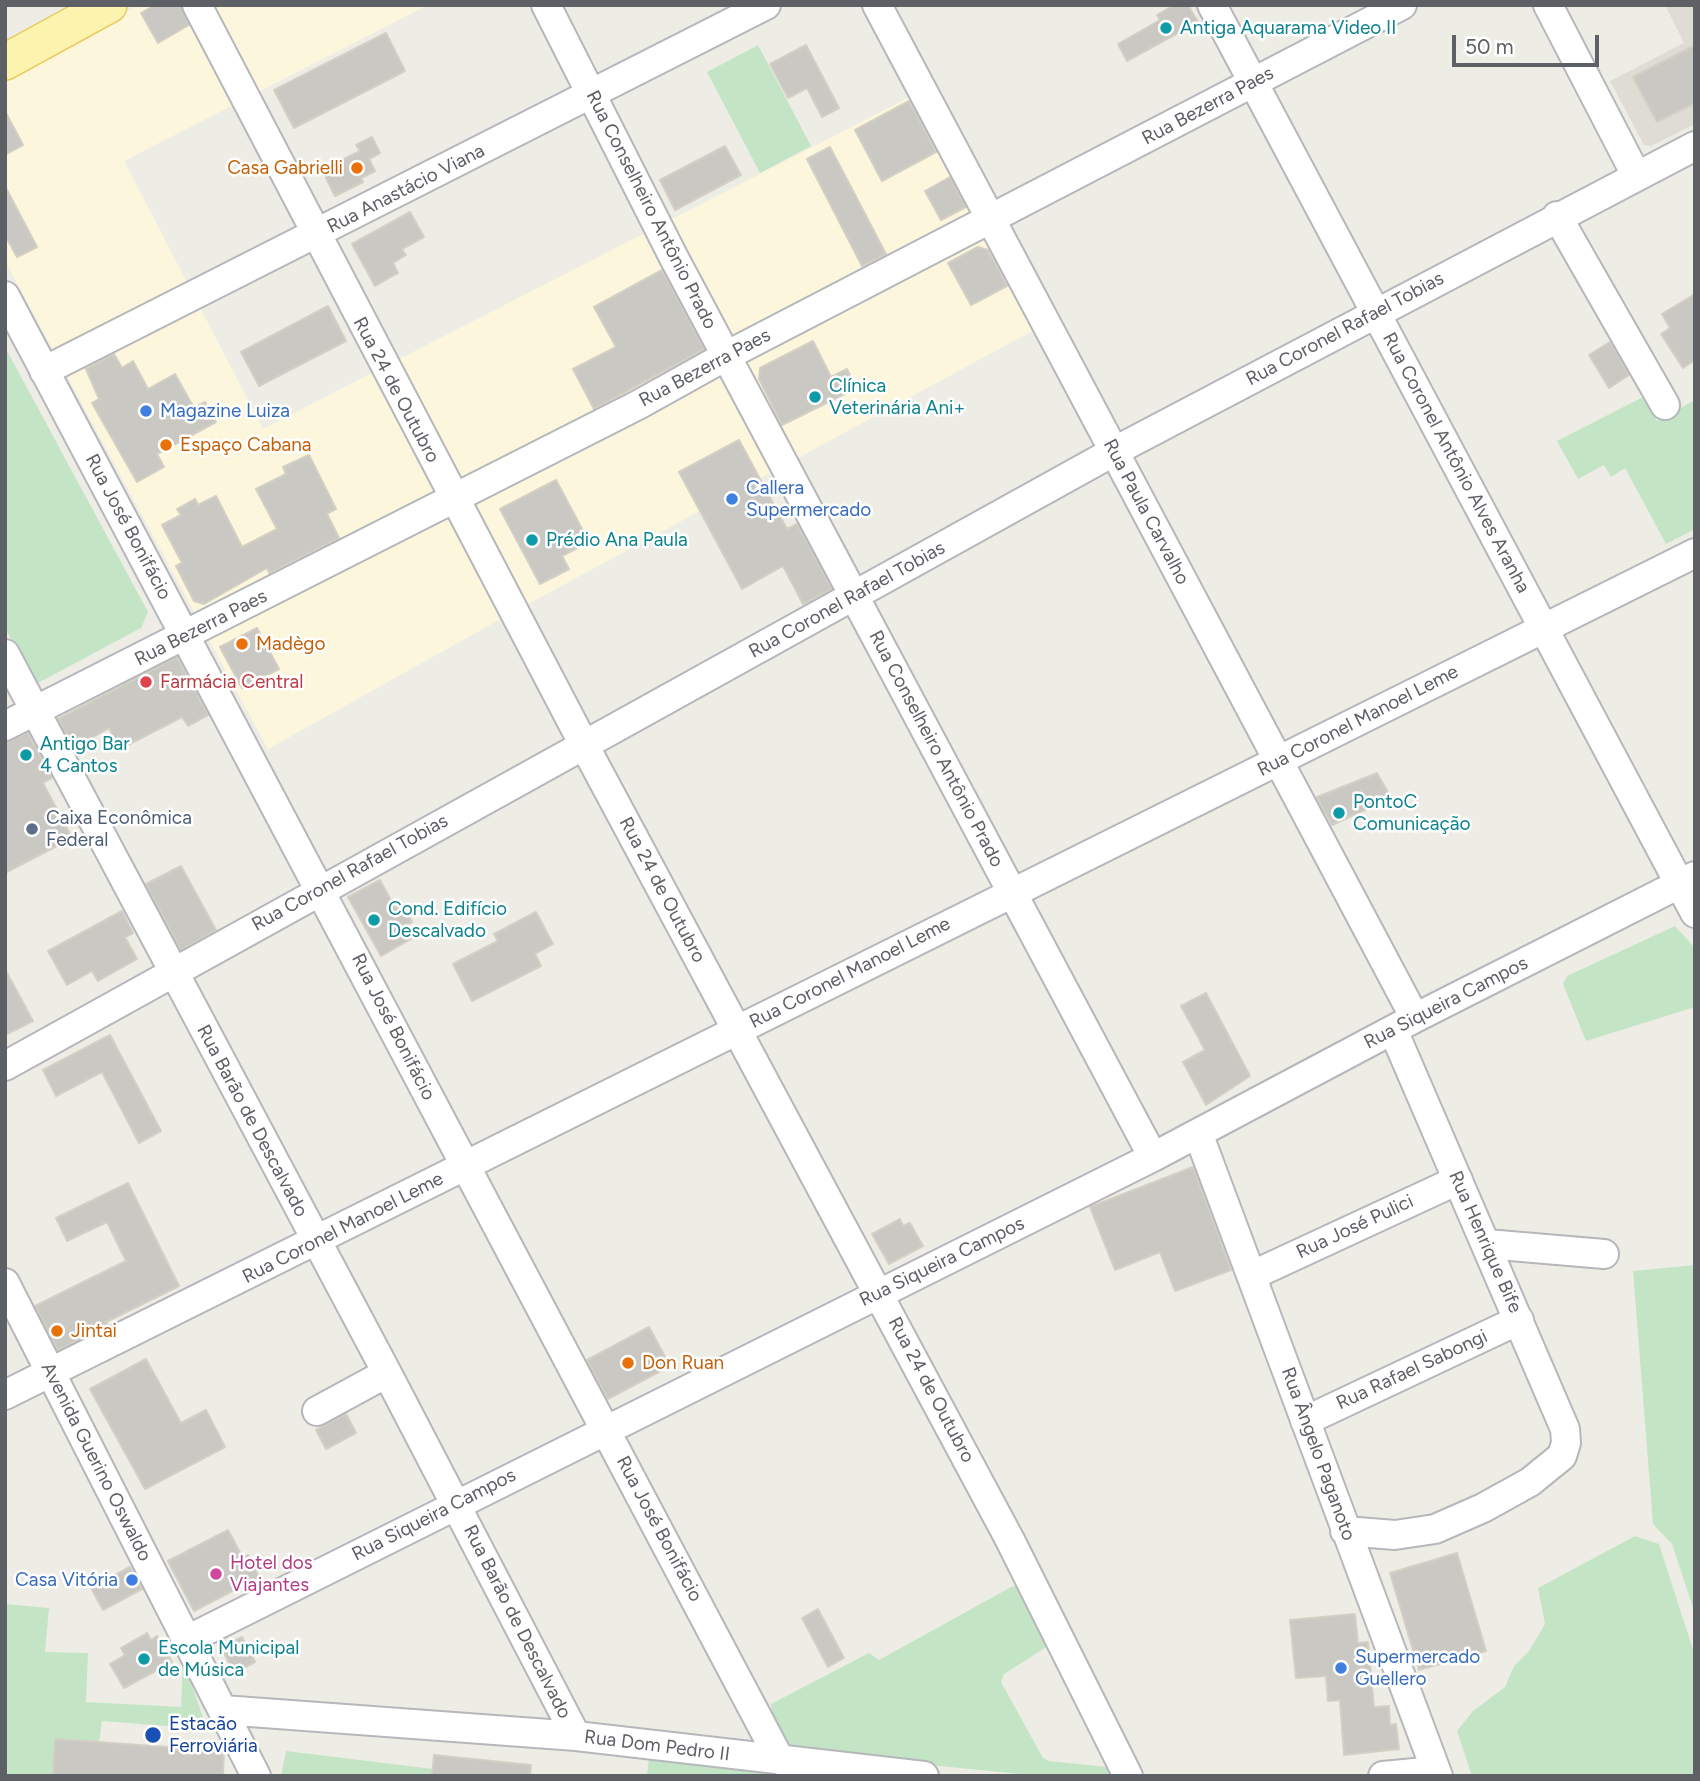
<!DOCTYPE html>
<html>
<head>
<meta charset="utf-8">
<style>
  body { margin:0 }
  #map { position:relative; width:1700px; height:1781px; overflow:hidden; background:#eeede5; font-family:Figtree,sans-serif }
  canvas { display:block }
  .frame { position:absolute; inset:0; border:7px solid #5d6065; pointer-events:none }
  .scale { position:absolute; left:1452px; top:35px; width:147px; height:32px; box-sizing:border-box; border:4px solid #5d6065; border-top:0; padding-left:9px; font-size:21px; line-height:24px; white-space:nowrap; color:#5d6065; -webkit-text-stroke:5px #fff; paint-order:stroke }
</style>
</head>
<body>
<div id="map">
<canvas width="1700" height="1781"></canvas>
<div class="frame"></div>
<div class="scale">50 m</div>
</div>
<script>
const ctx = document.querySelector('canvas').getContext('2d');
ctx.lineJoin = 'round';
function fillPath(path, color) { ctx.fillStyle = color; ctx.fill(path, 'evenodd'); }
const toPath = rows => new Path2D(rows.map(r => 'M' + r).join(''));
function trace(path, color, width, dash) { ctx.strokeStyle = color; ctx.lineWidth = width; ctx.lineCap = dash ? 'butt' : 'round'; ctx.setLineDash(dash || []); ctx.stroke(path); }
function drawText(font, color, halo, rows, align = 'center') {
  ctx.font = font + ' Figtree,sans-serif'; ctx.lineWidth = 5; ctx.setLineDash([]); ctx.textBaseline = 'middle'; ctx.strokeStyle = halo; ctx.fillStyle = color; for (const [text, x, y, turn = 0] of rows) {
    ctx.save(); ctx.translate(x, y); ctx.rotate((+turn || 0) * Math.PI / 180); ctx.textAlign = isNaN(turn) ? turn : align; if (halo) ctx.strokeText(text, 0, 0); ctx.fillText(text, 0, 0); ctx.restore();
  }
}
fillPath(toPath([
  [139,5,428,5,124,161,263,429,914,95,1036,329,504,617,268,749,5,261,5,75]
]), '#fcf7dc');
fillPath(toPath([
  [1665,5,1695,5,1695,124,1651,146,1644,145,1610,81,1684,43]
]), '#dedcd3');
fillPath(toPath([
  [758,45,811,146,760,173,707,72],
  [5,347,148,612,141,628,36,684,5,628],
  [1643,397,1657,421,1695,400,1695,529,1666,544,1625,468,1611,477,1604,465,1578,479,1557,441],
  [1675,926,1695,948,1695,1007,1586,1041,1563,984,1567,976],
  [1695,1265,1695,1614,1672,1544,1653,1524,1633,1271],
  [1635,1536,1659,1544,1695,1656,1695,1776,1472,1776,1457,1731,1473,1711,1505,1687,1514,1666,1529,1651,1545,1624,1538,1588],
  [1013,1586,1018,1587,1048,1646,1004,1674,1001,1682,1043,1758,1049,1761,1107,1767,1113,1776,1039,1776,813,1753,799,1751,788,1744,772,1714,771,1704,869,1653,879,1660],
  [5,1604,49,1608,45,1652,88,1653,86,1702,181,1707,183,1660,207,1729,102,1721,99,1742,56,1739,53,1776,5,1776],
  [286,1751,433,1769,432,1776,281,1776],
  [649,1758,790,1776,647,1776]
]), '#c3e5c5');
const building = toPath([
  [155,5,181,5,189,25,158,43,141,13,155,5],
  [1174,5,1188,5,1198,22,1127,61,1118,44,1160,20,1157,15,1174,5],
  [386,33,405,71,294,128,274,90,386,33],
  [806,45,839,108,822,117,807,88,788,98,770,64,806,45],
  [1695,45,1695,103,1657,122,1633,77,1695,45],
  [909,101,936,152,882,181,855,130,909,101],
  [5,111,23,145,5,155,5,111],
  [372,137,380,153,369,159,375,171,361,178,363,182,335,196,322,170,360,151,356,145,372,137],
  [725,146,741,175,675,210,660,180,725,146],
  [830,147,886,254,862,266,807,159,830,147],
  [950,177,966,207,941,220,925,191,950,177],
  [5,186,37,247,17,257,5,235,5,186],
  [410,212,424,237,402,249,406,255,393,263,398,273,375,286,352,244,410,212],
  [978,247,988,250,1007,286,971,305,948,263,978,247],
  [662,270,704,349,594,409,573,369,616,347,594,307,662,270],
  [1695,294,1695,360,1683,368,1661,334,1670,328,1662,314,1695,294],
  [328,306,346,341,259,386,241,352,328,306],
  [813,341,831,377,847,369,857,388,782,425,759,379,760,368,813,341],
  [1610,342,1629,375,1609,388,1589,355,1610,342],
  [114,354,122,368,133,361,148,389,175,374,194,408,205,402,216,422,157,454,164,467,137,482,92,403,99,399,86,369,114,354],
  [739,440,787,529,797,524,832,589,803,604,783,566,742,589,679,472,739,440],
  [309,455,336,509,327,514,339,538,269,573,267,568,204,604,194,601,176,566,182,563,162,525,181,515,177,509,195,499,198,505,216,496,242,547,277,529,256,489,286,474,283,467,309,455],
  [556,480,589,542,562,556,569,569,540,584,500,509,556,480],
  [257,628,279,669,242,688,220,647,257,628],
  [177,657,208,715,188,726,182,717,120,749,109,728,74,748,58,719,177,657],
  [28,733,52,778,43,783,72,838,5,873,5,742,28,733],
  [1377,773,1391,798,1332,825,1317,797,1377,773],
  [181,866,216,930,181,950,146,884,181,866],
  [380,880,395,908,402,904,412,922,404,926,411,939,381,956,348,897,380,880],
  [122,911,133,933,125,937,137,959,98,981,92,971,67,985,48,951,122,911],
  [536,912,553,944,535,954,541,966,472,1001,453,964,498,941,494,934,536,912],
  [5,969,33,1021,5,1035,5,969],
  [1206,993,1250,1076,1206,1105,1183,1062,1205,1050,1181,1006,1206,993],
  [110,1035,161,1131,139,1143,102,1072,56,1096,43,1070,110,1035],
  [1193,1167,1231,1270,1175,1291,1160,1252,1115,1270,1090,1207,1193,1167],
  [128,1183,179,1286,106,1322,108,1325,58,1350,35,1306,126,1261,107,1222,67,1241,56,1218,128,1183],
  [900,1219,903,1226,910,1223,923,1246,889,1264,872,1234,900,1219],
  [649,1327,670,1366,608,1399,587,1360,649,1327],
  [146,1359,181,1423,206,1410,225,1447,145,1489,90,1389,146,1359],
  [346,1414,356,1433,326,1449,316,1430,346,1414],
  [228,1530,243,1558,248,1555,259,1577,194,1611,168,1561,228,1530],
  [1457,1553,1486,1651,1419,1670,1390,1573,1457,1553],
  [130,1567,142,1589,103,1610,91,1588,130,1567],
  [818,1609,844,1658,828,1667,802,1618,818,1609],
  [1355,1614,1358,1643,1368,1642,1374,1707,1389,1706,1390,1725,1396,1724,1399,1749,1344,1755,1340,1700,1328,1701,1326,1676,1296,1678,1290,1620,1355,1614],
  [147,1633,151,1640,157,1636,172,1662,124,1688,110,1664,125,1655,121,1648,147,1633],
  [242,1637,255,1662,234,1673,221,1647,242,1637],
  [55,1739,224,1751,223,1776,53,1776,55,1739],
  [434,1755,531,1765,530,1776,432,1776,434,1755]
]);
fillPath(building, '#cac8c2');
trace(building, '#d3cfc4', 2);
const minor = toPath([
  [197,5,583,743,1010,1540,1128,1776],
  [546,5,673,256,1153,1157],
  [877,5,1415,1018],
  [1212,5,1695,913],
  [1548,5,1636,175],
  [1557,216,1665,405],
  [5,296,780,1760],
  [44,371,766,5],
  [5,654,387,1373,576,1736],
  [5,726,638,405,726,356,1402,5],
  [5,1066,1113,452,1695,146],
  [1198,1133,1438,1776],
  [1487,1244,1604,1254],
  [1253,1275,1458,1180],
  [5,1283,256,1776],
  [5,1395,1695,553],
  [317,1411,387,1373],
  [1305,1421,1519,1320],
  [1345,1531,1395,1535,1435,1529,1483,1508,1530,1482,1562,1456,1566,1443,1565,1429,1393,1030],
  [185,1641,1153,1157,1415,1018,1695,876],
  [223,1710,576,1736,924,1776],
  [1383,1776,1436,1771]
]);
const major = toPath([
  [5,62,109,5]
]);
trace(minor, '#b5b7bb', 32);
trace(major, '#eacc62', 38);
trace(minor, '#fff', 28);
trace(major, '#fbf3ae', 35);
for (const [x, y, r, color] of [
  [1166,28,7,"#0f9aa8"],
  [357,168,7,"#e8710a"],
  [815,397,7,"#0f9aa8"],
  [146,411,7,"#3f7fe0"],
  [166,445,7,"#e8710a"],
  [732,499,7,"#3f7fe0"],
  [532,540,7,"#0f9aa8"],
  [242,644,7,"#e8710a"],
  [146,682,7,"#e0444e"],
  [26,755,7,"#0f9aa8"],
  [1339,813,7,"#0f9aa8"],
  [32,829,7,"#5c6f8a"],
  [374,920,7,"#0f9aa8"],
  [57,1331,7,"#e8710a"],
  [628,1363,7,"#e8710a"],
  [216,1574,7,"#d1479c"],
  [132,1580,7,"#3f7fe0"],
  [144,1659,7,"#0f9aa8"],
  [1341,1668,7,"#3f7fe0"],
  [153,1735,9,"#1a4fb4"]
]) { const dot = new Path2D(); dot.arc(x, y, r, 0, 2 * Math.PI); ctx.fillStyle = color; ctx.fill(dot); trace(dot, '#fff', 2.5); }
drawText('19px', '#0d838f', '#fff', [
  ["Antiga Aquarama Video II",1180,28],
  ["Clínica",829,386],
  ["Veterinária Ani+",829,408],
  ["Prédio Ana Paula",546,540],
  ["Antigo Bar",40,744],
  ["4 Cantos",40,766],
  ["PontoC",1353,802],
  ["Comunicação",1353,824],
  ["Cond. Edifício",388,909],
  ["Descalvado",388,931],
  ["Escola Municipal",158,1648],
  ["de Música",158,1670]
], 'left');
drawText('19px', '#5d6065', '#fff', [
  ["Rua Bezerra Paes",1208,106,-28],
  ["Rua Anastácio Viana",406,189,-27],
  ["Rua Conselheiro Antônio Prado",651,210,63],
  ["Rua Coronel Rafael Tobias",1345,329,-28],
  ["Rua Bezerra Paes",705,368,-28],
  ["Rua 24 de Outubro",396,390,62],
  ["Rua Coronel Antônio Alves Aranha",1456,463,62],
  ["Rua Paula Carvalho",1146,512,62],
  ["Rua José Bonifácio",128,527,62],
  ["Rua Coronel Rafael Tobias",847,600,-29],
  ["Rua Bezerra Paes",201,628,-27],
  ["Rua Coronel Manoel Leme",1358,721,-27],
  ["Rua Conselheiro Antônio Prado",936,749,62],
  ["Rua Coronel Rafael Tobias",350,873,-29],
  ["Rua 24 de Outubro",662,890,62],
  ["Rua Coronel Manoel Leme",850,973,-27],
  ["Rua Siqueira Campos",1446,1003,-27],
  ["Rua José Bonifácio",393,1027,63],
  ["Rua Barão de Descalvado",252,1121,62],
  ["Rua José Pulici",1355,1227,-25],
  ["Rua Coronel Manoel Leme",343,1228,-27],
  ["Rua Henrique Bife",1485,1242,66],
  ["Rua Siqueira Campos",942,1262,-26],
  ["Rua Rafael Sabongi",1412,1370,-25],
  ["Rua 24 de Outubro",931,1390,62],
  ["Rua Ângelo Paganoto",1318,1454,70],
  ["Avenida Guerino Oswaldo",96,1462,63],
  ["Rua Siqueira Campos",434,1515,-27],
  ["Rua José Bonifácio",659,1529,62],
  ["Rua Barão de Descalvado",517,1622,63],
  ["Rua Dom Pedro II",657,1746,7]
]);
drawText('19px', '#c56008', '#fff', [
  ["Casa Gabrielli",343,168,"right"],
  ["Espaço Cabana",180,445],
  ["Madègo",256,644],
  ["Jintai",71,1331],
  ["Don Ruan",642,1363]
], 'left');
drawText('19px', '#366cbe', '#fff', [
  ["Magazine Luiza",160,411],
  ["Callera",746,488],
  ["Supermercado",746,510],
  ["Casa Vitória",118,1580,"right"],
  ["Supermercado",1355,1657],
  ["Guellero",1355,1679]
], 'left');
drawText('19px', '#be3a42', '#fff', [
  ["Farmácia Central",160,682]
], 'left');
drawText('19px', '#4e5e75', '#fff', [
  ["Caixa Econômica",46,818],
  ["Federal",46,840]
], 'left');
drawText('19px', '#b23c85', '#fff', [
  ["Hotel dos",230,1563],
  ["Viajantes",230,1585]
], 'left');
drawText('19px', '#164399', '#fff', [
  ["Estacão",169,1724],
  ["Ferroviária",169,1746]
], 'left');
</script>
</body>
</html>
